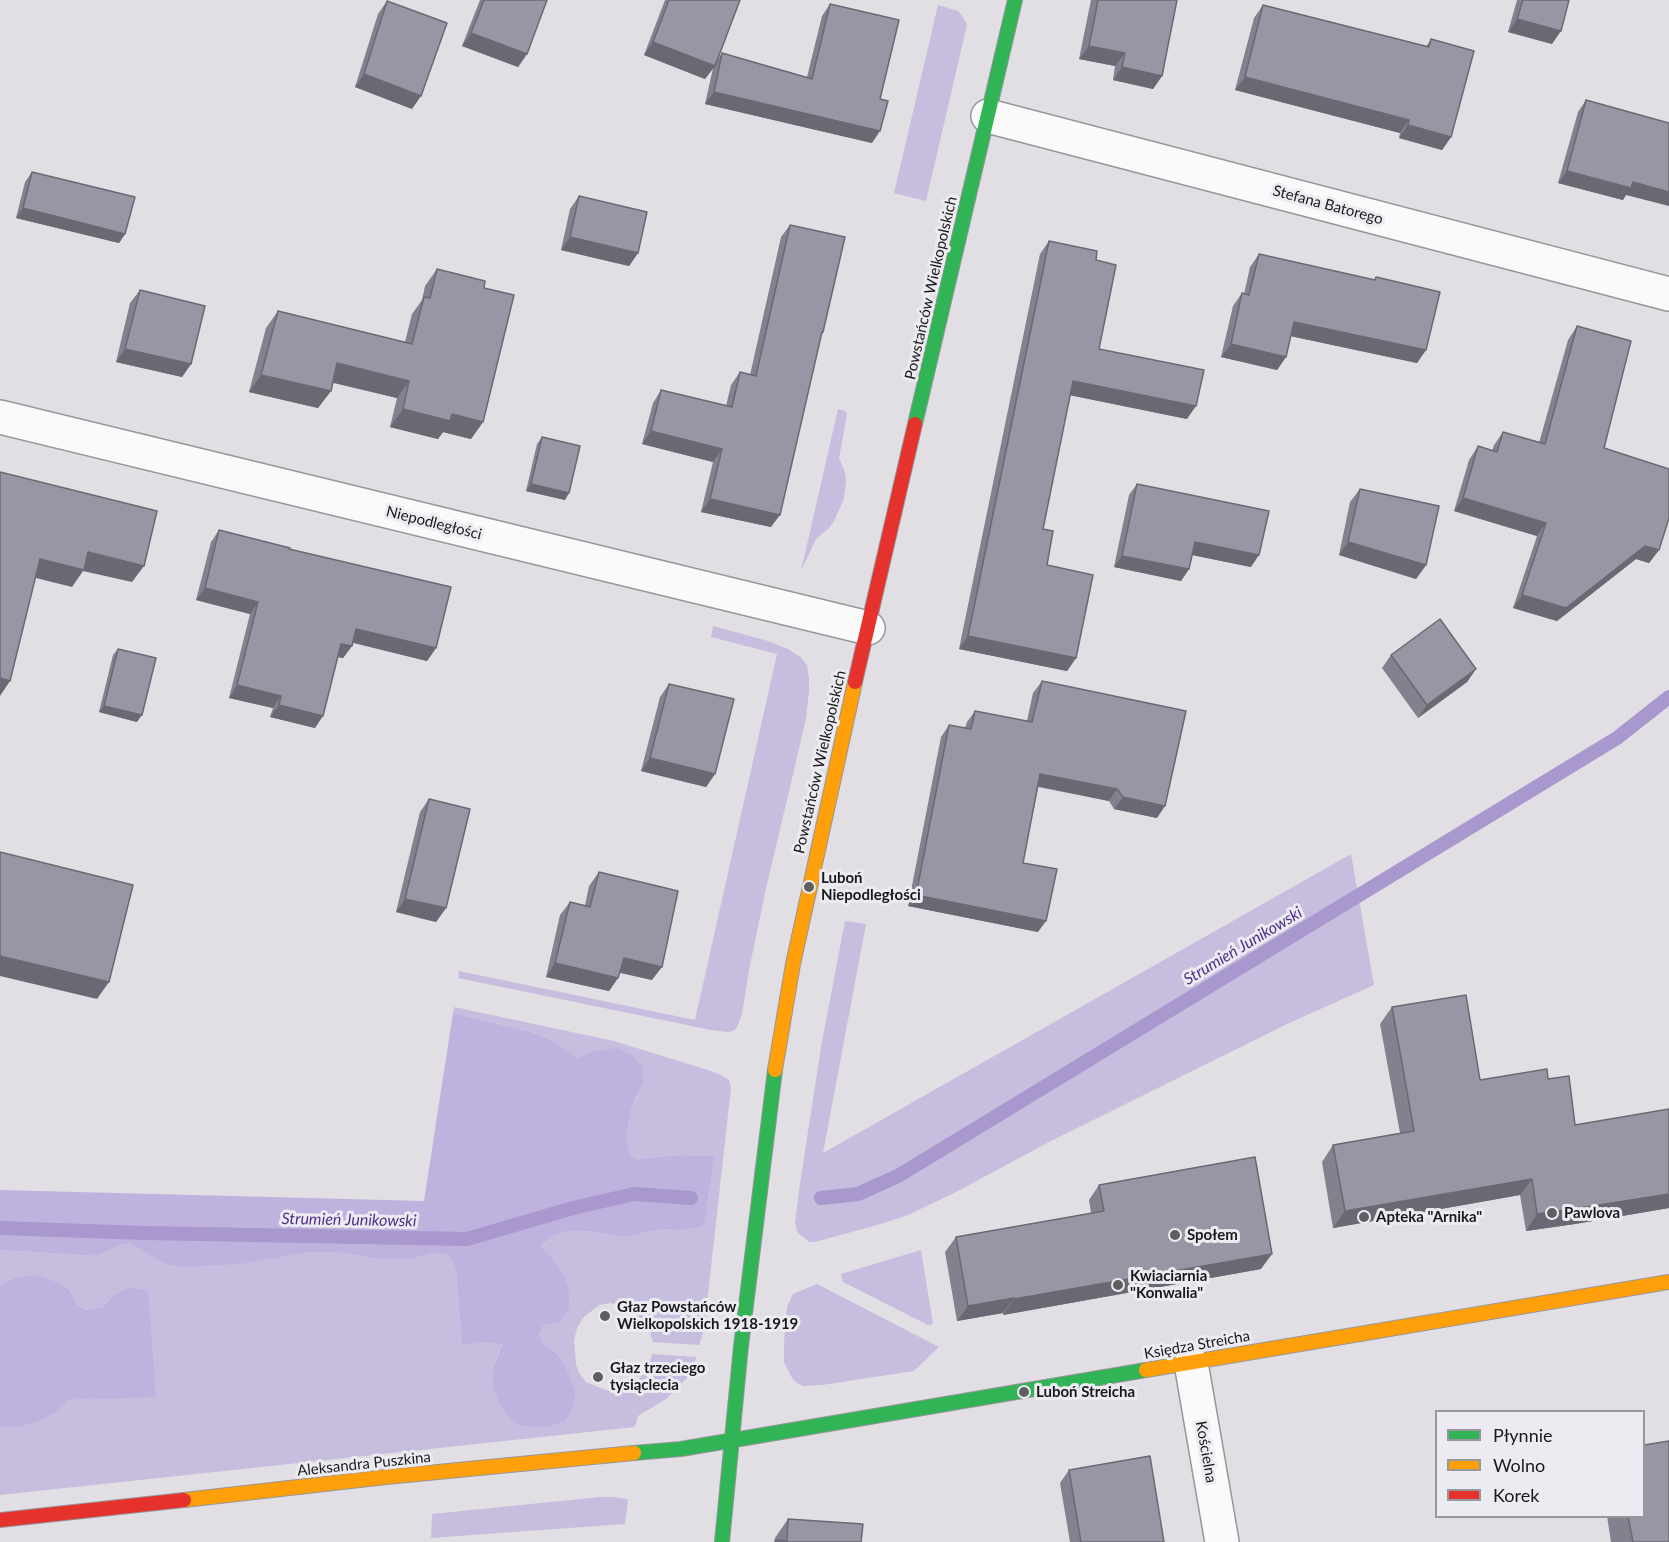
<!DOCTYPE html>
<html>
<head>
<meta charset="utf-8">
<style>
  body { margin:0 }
  #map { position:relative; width:1669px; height:1542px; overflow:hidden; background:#e1dfe4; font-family:Lato,sans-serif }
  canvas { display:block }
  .legend { position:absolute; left:1435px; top:1410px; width:210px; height:108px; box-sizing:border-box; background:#edebf2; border:2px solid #98979c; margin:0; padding:8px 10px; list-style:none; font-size:18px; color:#19191b }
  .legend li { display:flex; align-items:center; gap:12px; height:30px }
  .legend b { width:30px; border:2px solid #98979c }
</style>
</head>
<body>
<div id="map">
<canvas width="1669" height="1542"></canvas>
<ul class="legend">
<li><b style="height:8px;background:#30b455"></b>Płynnie</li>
<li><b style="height:8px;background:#ff9f0a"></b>Wolno</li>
<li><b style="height:8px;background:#e5322d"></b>Korek</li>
</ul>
</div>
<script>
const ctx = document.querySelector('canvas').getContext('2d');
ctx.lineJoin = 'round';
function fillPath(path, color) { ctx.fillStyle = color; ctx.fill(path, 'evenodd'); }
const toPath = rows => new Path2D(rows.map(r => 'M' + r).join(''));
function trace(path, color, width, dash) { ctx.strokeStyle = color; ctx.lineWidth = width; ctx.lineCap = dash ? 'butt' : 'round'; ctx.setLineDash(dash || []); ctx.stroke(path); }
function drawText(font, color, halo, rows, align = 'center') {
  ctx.font = font + ' Lato,sans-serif'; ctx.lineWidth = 6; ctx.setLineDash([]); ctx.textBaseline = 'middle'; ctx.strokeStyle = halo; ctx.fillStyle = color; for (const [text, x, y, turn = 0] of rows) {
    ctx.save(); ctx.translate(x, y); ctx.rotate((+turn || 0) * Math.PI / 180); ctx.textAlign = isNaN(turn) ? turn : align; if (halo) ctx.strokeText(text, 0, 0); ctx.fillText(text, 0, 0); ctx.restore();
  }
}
fillPath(toPath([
  [938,5,958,11,963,17,967,25,926,201,894,193],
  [838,409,845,411,847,414,839,458,845,472,846,480,844,499,834,521,829,528,816,539,801,571],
  [713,626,768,641,788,649,802,658,807,666,809,678,809,691,806,719,765,893,749,970,742,1014,737,1027,733,1031,728,1032,711,1030,458,978,459,971,695,1020,777,654,711,637],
  [1351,854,1374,985,1287,1024,1049,1142,956,1192,908,1215,881,1224,815,1242,809,1242,798,1233,795,1223,800,1184,821,1047,845,921,866,924,823,1153],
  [454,1007,614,1041,711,1071,723,1076,729,1080,731,1088,704,1330,699,1345,653,1342,650,1332,636,1313,624,1306,610,1303,599,1305,583,1318,577,1328,574,1341,576,1365,579,1373,586,1382,605,1390,618,1390,627,1387,637,1382,649,1365,652,1354,697,1357,686,1379,666,1399,638,1416,635,1427,0,1495,0,1427,16,1427,58,1411,69,1400,156,1396,113,1296,102,1307,86,1310,76,1304,70,1290,57,1282,14,1278,0,1285,0,1250,96,1256,116,1247,131,1243,143,1250,276,1257,310,1252,345,1253,376,1259,411,1259,433,1253,448,1255,456,1269,462,1344,486,1342,502,1343,493,1369,568,1371,558,1355,542,1342,539,1333,544,1325,559,1321,551,1257,541,1248,551,1237,567,1231,587,1231,624,1237,661,1229,677,1230,713,1156,680,1155,636,1159,629,1155,626,1138,632,1107,638,1095,591,1052,578,1058,552,1040,528,1031,453,1013],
  [921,1250,933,1324,928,1325,843,1282,841,1274],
  [817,1284,939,1347,914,1371,822,1385,803,1386,797,1383,792,1378,784,1362,784,1342,787,1307,793,1294],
  [600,1497,611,1497,628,1499,625,1524,431,1538,432,1514]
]), '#c7bdde');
fillPath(toPath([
  [453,1013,528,1031,552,1040,578,1058,591,1052,616,1048,632,1055,642,1066,643,1081,632,1107,626,1138,630,1155,636,1159,680,1155,714,1156,704,1224,695,1228,677,1230,661,1229,624,1237,587,1231,567,1231,551,1237,541,1247,551,1257,564,1275,569,1291,569,1308,559,1322,544,1325,539,1333,542,1342,558,1355,568,1371,575,1392,573,1406,565,1421,550,1426,531,1427,515,1424,500,1405,493,1387,493,1369,502,1344,486,1342,462,1345,456,1269,448,1255,433,1253,411,1259,376,1259,345,1253,310,1252,240,1264,180,1267,163,1263,131,1243,116,1247,96,1256,0,1250,0,1190,424,1201],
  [35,1275,57,1282,70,1290,76,1304,86,1310,102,1307,113,1296,128,1288,148,1290,156,1397,69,1400,58,1411,38,1421,16,1427,0,1427,0,1285,14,1278]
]), '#bfb2de');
trace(toPath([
  [821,1198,858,1194,898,1176,1617,738,1669,697],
  [0,1228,145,1233,467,1239,573,1208,634,1194,691,1198]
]), '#a898cd', 14);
const street = toPath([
  [988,116,1669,294],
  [0,417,868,628],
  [1191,1363,1222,1542]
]);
const fast = toPath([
  [915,424,1015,0],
  [634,1453,681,1449,1146,1370],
  [722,1542,741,1346,775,1070]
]);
const slow = toPath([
  [775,1070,793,964,855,682],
  [1146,1370,1669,1282],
  [184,1500,386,1477,634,1453]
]);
const jam = toPath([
  [855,682,915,424],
  [0,1520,184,1500]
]);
trace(street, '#979699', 36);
trace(fast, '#979699', 16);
trace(slow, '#979699', 16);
trace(jam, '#979699', 16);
trace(street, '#fafafb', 33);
trace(fast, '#30b455', 14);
trace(slow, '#ff9f0a', 14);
trace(jam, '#e5322d', 14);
fillPath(toPath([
  [480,0,547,0,527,54,518,67,462,46],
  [665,0,740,0,716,62,722,53,807,77,822,16,830,4,880,99,872,143,705,104,713,68,705,79,644,55],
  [1091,0,1177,0,1162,76,1153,89,1113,80,1115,66,1079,59],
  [1517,0,1569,0,1552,44,1508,32],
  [387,1,412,109,355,87,378,14],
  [1263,5,1426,47,1431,39,1451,137,1442,150,1399,138,1400,133,1235,90,1254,18],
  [1586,100,1626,195,1623,200,1558,183,1578,112],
  [32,172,125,234,119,243,16,218,25,182],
  [579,196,638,253,629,266,561,250,570,209],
  [790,225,823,332,821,336,771,527,701,512,713,462,642,444,653,403,661,390,726,406,731,385,740,372,750,375,781,237],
  [1049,241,1096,260,1099,349,1187,419,1070,395,1043,529,1047,565,1076,658,1067,671,959,649,1040,254],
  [1259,254,1374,280,1376,277,1426,350,1417,363,1291,336,1286,357,1277,370,1221,357,1233,306,1242,293,1244,294,1250,267],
  [437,269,484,288,483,422,471,439,443,432,438,439,390,427,397,398,333,382,331,391,318,408,249,392,266,328,278,311,405,342,412,314,422,300,425,286],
  [140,290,191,364,182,377,116,362,130,303],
  [1577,326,1604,448,1659,550,1649,563,1636,559,1557,621,1513,608,1537,536,1454,511,1469,460,1478,446,1492,451,1494,445,1503,432,1539,443,1568,340],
  [542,437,565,500,526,491,537,444],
  [1137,484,1251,567,1192,555,1189,569,1181,581,1114,567,1129,495],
  [1360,489,1426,565,1416,579,1339,555,1350,502],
  [219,530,289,549,436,648,427,661,353,643,352,646,343,658,338,657,315,728,270,717,273,708,229,698,250,614,196,600,211,542],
  [118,649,137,722,99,712,113,655],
  [1391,655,1476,669,1467,682,1418,718,1382,668],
  [1042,681,1157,818,1114,809,1109,801,1038,787,1023,863,1038,932,908,906,941,737,949,725,965,728,967,722,975,711,1027,721,1033,693],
  [669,684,715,774,706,787,641,771,660,697],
  [429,799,446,908,436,922,396,912,420,812],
  [599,872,652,980,620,973,618,978,609,991,546,977,560,915,570,902,585,905,589,886],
  [1392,1007,1480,1080,1548,1079,1575,1125,1669,1109,1669,1208,1575,1224,1526,1231,1520,1195,1333,1228,1322,1162,1333,1145,1400,1133,1380,1024],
  [1099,1185,1261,1269,1003,1315,1003,1313,957,1321,945,1252,956,1237,1091,1213,1089,1200],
  [1069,1470,1164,1542,1070,1542,1060,1483],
  [1607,1516,1644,1516,1669,1542,1611,1542],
  [788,1519,861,1542,774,1542,775,1538]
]), '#84808d');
fillPath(toPath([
  [1517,19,1561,31,1552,44,1508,32],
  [471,33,527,54,518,67,462,46],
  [653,42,715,66,705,79,644,55],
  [1089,46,1125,53,1115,66,1079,59],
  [1122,67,1162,76,1153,89,1113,80],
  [364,74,421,96,412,109,355,87],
  [1245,77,1409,120,1400,133,1235,90],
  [714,92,880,131,872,143,705,104],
  [1408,125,1451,137,1442,150,1399,138],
  [1567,171,1633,182,1669,192,1669,206,1626,195,1623,200,1558,183],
  [23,208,125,234,119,243,16,218],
  [570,237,638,253,629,266,561,250],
  [1294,322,1426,350,1417,363,1285,335],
  [1231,344,1286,357,1277,370,1221,357],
  [125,349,191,364,182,377,116,362],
  [337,363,409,381,397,398,325,381],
  [261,375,331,391,318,408,249,392],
  [1073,381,1196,406,1187,419,1064,394],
  [403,409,452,414,483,422,471,439,443,432,438,439,390,427],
  [651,431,722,449,713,462,642,444],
  [531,484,569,493,565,500,526,491],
  [1463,498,1546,523,1537,536,1454,511],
  [710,499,780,515,771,527,701,512],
  [1195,542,1259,555,1251,567,1187,554],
  [1348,542,1426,565,1416,579,1339,555],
  [1645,546,1659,550,1649,563,1636,559,1557,621,1513,608,1522,595],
  [88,552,144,566,132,582,83,571,72,587,28,576,40,559],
  [1122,556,1189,569,1181,581,1114,567],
  [205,588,258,602,250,614,196,600],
  [356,629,436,648,427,661,347,641],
  [968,636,1076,658,1067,671,959,649],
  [341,644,352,646,343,658,332,656],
  [1476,669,1467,682,1418,718,1427,705],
  [0,678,10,681,0,696],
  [237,685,281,696,273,708,229,698],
  [279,705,323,716,315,728,270,717],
  [104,706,142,715,137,722,99,712],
  [650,758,715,774,706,787,641,771],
  [1040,774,1117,789,1109,801,1032,785],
  [1123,797,1165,806,1157,818,1114,809],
  [916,895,1046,921,1038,932,908,906],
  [405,899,446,908,436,922,396,912],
  [0,956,109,982,97,999,0,976],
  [624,958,662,967,652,980,614,971],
  [555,963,618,978,609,991,546,977],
  [1532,1179,1520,1195,1333,1228,1345,1211],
  [1669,1194,1669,1208,1575,1224,1526,1231,1537,1214],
  [1272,1254,1261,1269,1003,1315,1014,1299],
  [1014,1298,1003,1313,957,1321,968,1306]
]), '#6c6873');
const building = toPath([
  [484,0,547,0,527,54,471,33,484,0],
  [669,0,740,0,715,66,653,42,669,0],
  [1098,0,1177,0,1162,76,1122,67,1125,53,1089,46,1098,0],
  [1523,0,1569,0,1561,31,1517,19,1523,0],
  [387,1,447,23,421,96,364,74,387,1],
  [830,4,899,20,880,99,888,101,880,131,714,92,722,53,812,79,830,4],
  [1263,5,1429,47,1431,39,1474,51,1451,137,1408,125,1409,120,1245,77,1263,5],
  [1586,100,1669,123,1669,192,1633,182,1631,188,1567,171,1586,100],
  [32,172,135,197,125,234,23,208,32,172],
  [579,196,647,212,638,253,570,237,579,196],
  [790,225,845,237,823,332,822,332,780,515,710,499,722,449,651,431,661,390,732,407,740,372,756,376,790,225],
  [1049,241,1097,251,1096,260,1116,265,1099,349,1204,370,1196,406,1073,381,1043,529,1053,531,1047,565,1093,575,1076,658,968,636,1049,241],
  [1259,254,1375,280,1376,277,1440,292,1426,350,1294,322,1286,357,1231,344,1242,293,1249,295,1259,254],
  [437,269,485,281,484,288,514,295,483,422,452,414,450,421,403,409,409,381,337,363,331,391,261,375,278,311,412,344,424,297,430,298,437,269],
  [140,290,205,306,191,364,125,349,140,290],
  [1577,326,1631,341,1604,448,1669,469,1669,518,1659,550,1645,546,1566,608,1522,595,1546,523,1463,498,1478,446,1497,452,1503,432,1545,444,1577,326],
  [542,437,580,446,569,493,531,484,542,437],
  [0,472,157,511,144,566,88,552,84,570,40,559,10,681,0,678,0,472],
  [1137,484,1269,511,1259,555,1195,542,1189,569,1122,556,1137,484],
  [1360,489,1439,506,1426,565,1348,542,1360,489],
  [219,530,290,548,289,549,451,587,436,648,356,629,352,646,341,644,323,716,279,705,281,696,237,685,258,602,205,588,219,530],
  [1440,619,1476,669,1427,705,1391,655,1440,619],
  [118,649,156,658,142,715,104,706,118,649],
  [1042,681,1186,711,1165,806,1123,797,1117,789,1040,774,1023,863,1057,869,1046,921,916,895,949,725,971,729,975,711,1032,722,1042,681],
  [669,684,734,699,715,774,650,758,669,684],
  [429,799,470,809,446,908,405,899,429,799],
  [0,852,133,885,109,982,0,956,0,852],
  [599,872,678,891,662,967,624,958,618,978,555,963,570,902,590,907,599,872],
  [1466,995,1480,1080,1547,1069,1548,1079,1569,1076,1575,1125,1669,1109,1669,1194,1586,1207,1537,1214,1532,1179,1345,1211,1333,1145,1414,1131,1392,1007,1466,995],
  [1255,1157,1272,1254,1014,1299,1014,1298,968,1306,956,1237,1104,1211,1099,1185,1255,1157],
  [1669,1441,1669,1542,1633,1542,1628,1516,1644,1516,1644,1445,1669,1441],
  [1150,1456,1164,1542,1081,1542,1069,1470,1150,1456],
  [788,1519,863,1524,861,1542,776,1542,776,1540,787,1541,788,1519]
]);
fillPath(building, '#9a95a4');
trace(building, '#6c6873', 1.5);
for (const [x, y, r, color] of [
  [809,887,6,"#5f5e61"],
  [1552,1213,6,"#5f5e61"],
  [1364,1217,6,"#5f5e61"],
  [1175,1235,6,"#5f5e61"],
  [1118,1285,6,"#5f5e61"],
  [605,1316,6,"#5f5e61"],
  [598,1377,6,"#5f5e61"],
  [1024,1392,6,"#5f5e61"]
]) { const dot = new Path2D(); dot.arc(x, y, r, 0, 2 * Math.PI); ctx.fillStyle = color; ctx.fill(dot); trace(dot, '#edebf2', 2); }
drawText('15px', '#19191b', '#edebf2', [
  ["Stefana Batorego",1328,205,15],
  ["Powstańców Wielkopolskich",931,288,-77],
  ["Niepodległości",434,523,14],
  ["Powstańców Wielkopolskich",820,762,-77],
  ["Księdza Streicha",1197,1345,-10],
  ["Kościelna",1206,1452,80],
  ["Aleksandra Puszkina",364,1464,-6]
]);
drawText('bold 15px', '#19191b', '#edebf2', [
  ["Luboń",821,878],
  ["Niepodległości",821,895],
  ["Pawlova",1564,1213],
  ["Apteka \"Arnika\"",1376,1217],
  ["Społem",1187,1235],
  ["Kwiaciarnia",1130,1276],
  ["\"Konwalia\"",1130,1293],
  ["Głaz Powstańców",617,1307],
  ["Wielkopolskich 1918-1919",617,1324],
  ["Głaz trzeciego",610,1368],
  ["tysiąclecia",610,1385],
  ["Luboń Streicha",1036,1392]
], 'left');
drawText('italic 16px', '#513088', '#edebf2', [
  ["Strumień Junikowski",1243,946,-31],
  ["Strumień Junikowski",349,1220,1]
]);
</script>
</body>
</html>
